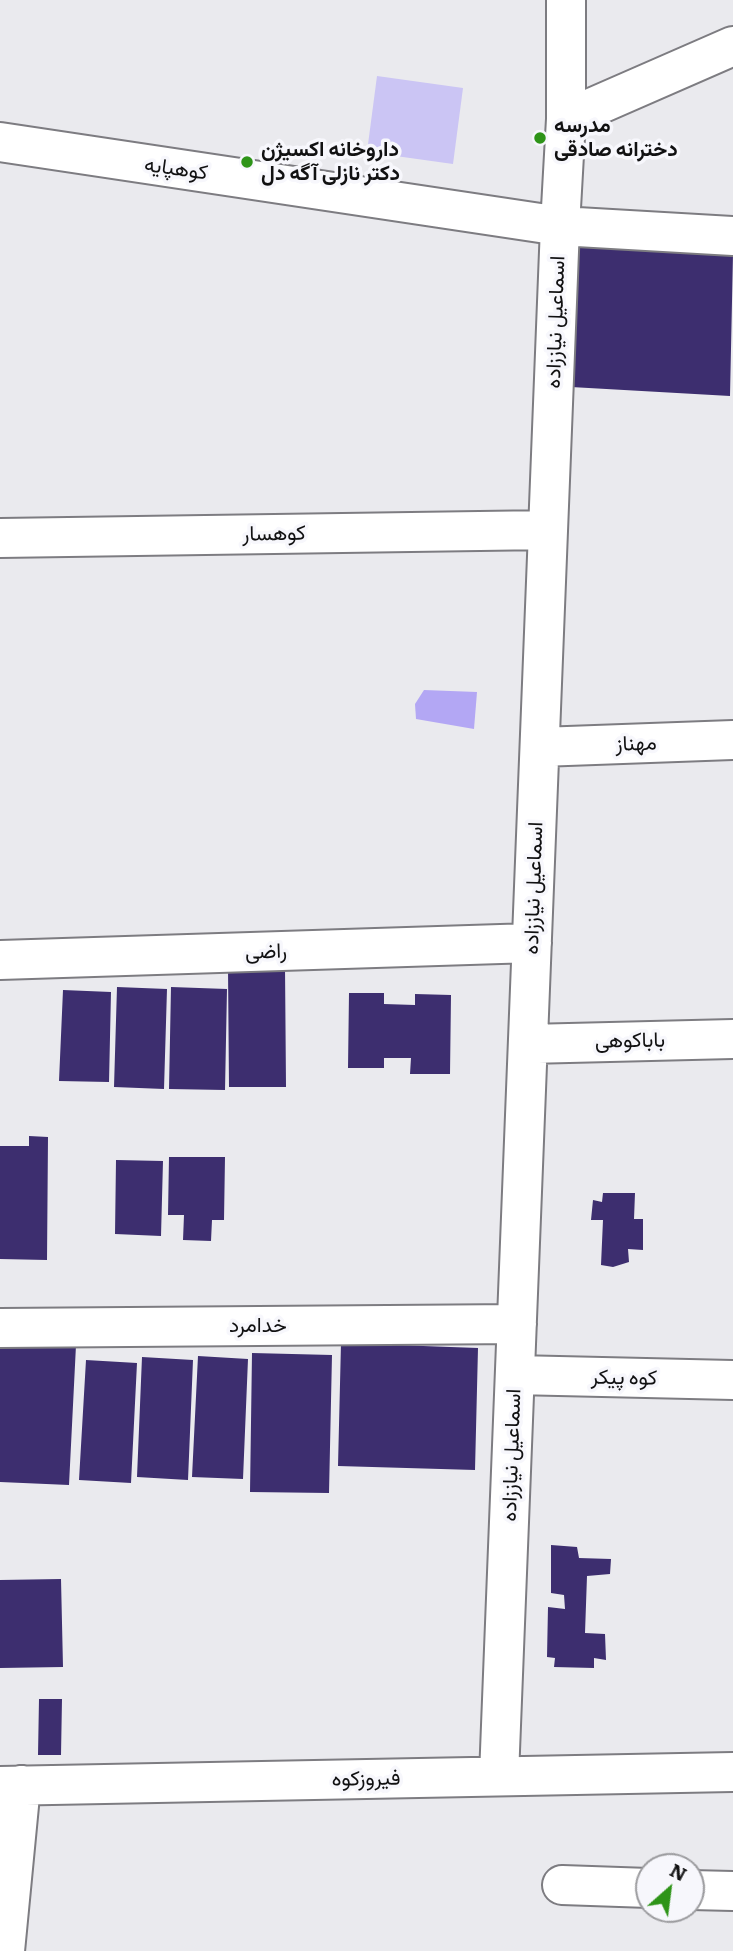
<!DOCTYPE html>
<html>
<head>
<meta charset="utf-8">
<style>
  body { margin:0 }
  #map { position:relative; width:733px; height:1951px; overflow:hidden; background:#eaeaee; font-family:Literata,serif }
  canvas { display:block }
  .north { position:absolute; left:635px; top:1853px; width:70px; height:70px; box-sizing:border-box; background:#f7f7fc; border:2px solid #9b9b9e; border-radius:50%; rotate:28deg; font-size:19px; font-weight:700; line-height:28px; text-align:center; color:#111112 }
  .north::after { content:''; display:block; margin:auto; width:24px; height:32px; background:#2e9418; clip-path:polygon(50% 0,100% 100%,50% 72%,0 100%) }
</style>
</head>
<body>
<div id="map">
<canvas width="733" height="1951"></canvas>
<div class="north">N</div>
</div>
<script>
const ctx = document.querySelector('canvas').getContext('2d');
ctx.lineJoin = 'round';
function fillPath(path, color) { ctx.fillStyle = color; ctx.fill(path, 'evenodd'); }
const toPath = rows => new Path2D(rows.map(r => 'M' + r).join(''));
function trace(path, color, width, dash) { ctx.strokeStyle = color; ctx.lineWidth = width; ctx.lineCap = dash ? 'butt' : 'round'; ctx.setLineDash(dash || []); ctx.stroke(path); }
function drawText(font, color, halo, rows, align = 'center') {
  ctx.font = font + ' Literata,Vazirmatn,serif'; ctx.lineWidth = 7; ctx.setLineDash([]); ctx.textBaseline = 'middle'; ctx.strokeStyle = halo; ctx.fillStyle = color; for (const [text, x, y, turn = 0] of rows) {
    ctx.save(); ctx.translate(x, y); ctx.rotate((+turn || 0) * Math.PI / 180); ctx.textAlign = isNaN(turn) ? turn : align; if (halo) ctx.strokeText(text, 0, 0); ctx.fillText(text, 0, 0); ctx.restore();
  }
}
fillPath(toPath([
  [377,76,463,88,453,164,367,152]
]), '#cbc5f4');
fillPath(toPath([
  [424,690,477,692,474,729,416,719,415,704]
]), '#b3a7f4');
fillPath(toPath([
  [576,246,733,254,730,396,571,387],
  [285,967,286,1087,229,1087,228,968],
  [117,987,167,989,164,1089,114,1087],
  [171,987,227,989,225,1090,169,1089],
  [63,990,111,992,109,1082,59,1081],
  [349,993,384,993,384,1004,415,1005,415,994,451,995,450,1074,410,1074,411,1058,384,1058,384,1068,348,1068],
  [29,1136,48,1137,47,1260,0,1259,0,1146,29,1146],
  [169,1157,225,1157,224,1220,212,1220,211,1241,183,1240,184,1215,168,1215],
  [116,1160,163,1161,161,1236,115,1234],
  [603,1193,635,1193,634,1219,643,1219,643,1250,628,1249,629,1262,613,1267,601,1265,603,1220,591,1220,593,1200,602,1202],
  [0,1342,76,1345,69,1485,0,1482],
  [341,1343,478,1348,475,1470,338,1466],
  [252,1353,332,1355,329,1493,250,1492],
  [198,1356,248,1359,243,1479,192,1477],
  [142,1357,193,1360,188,1480,137,1477],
  [86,1360,137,1363,131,1483,79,1480],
  [551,1545,577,1547,579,1558,611,1559,610,1574,587,1576,585,1633,605,1634,606,1660,594,1658,594,1668,554,1667,555,1658,547,1657,548,1607,565,1609,564,1595,551,1593],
  [61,1579,63,1667,0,1668,0,1580],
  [39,1699,62,1699,61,1755,38,1755]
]), '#3d2e6f');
const minor = toPath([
  [566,119,733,46],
  [0,142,560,226,733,236],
  [0,538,548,530],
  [540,747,733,740],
  [0,960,532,943],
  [528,1044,733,1039],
  [0,1328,517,1324],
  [515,1375,733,1380],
  [499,1776,560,226,566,119,566,0],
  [0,1786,733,1772],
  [562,1885,649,1888],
  [691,1890,733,1891],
  [5,1951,21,1785]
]);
trace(minor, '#7d7c81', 42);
trace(minor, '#fff', 38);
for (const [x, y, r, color] of [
  [540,138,7,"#2e9418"],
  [247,162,7,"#2e9418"]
]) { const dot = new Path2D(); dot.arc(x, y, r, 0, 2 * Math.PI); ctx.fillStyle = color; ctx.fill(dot); trace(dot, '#f7f7fc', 2.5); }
drawText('bold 21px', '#111112', '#f7f7fc', [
  ["مدرسه",554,126],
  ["دخترانه صادقی",554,150],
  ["داروخانه اکسیژن",261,150],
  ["دکتر نازلی آگه دل",261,174]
], 'left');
drawText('21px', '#111112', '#f7f7fc', [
  ["کوهپایه",176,169,8],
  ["اسماعیل نیاززاده",556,322,-88],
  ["کوهسار",274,534,-1],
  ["مهناز",636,744,-2],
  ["اسماعیل نیاززاده",534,888,-88],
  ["راضی",266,952,-2],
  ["باباکوهی",630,1041,-1],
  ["خدامرد",258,1326],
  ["کوه پیکر",624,1378,1],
  ["اسماعیل نیاززاده",512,1455,-88],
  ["فیروزکوه",366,1779,-1]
]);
</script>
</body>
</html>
